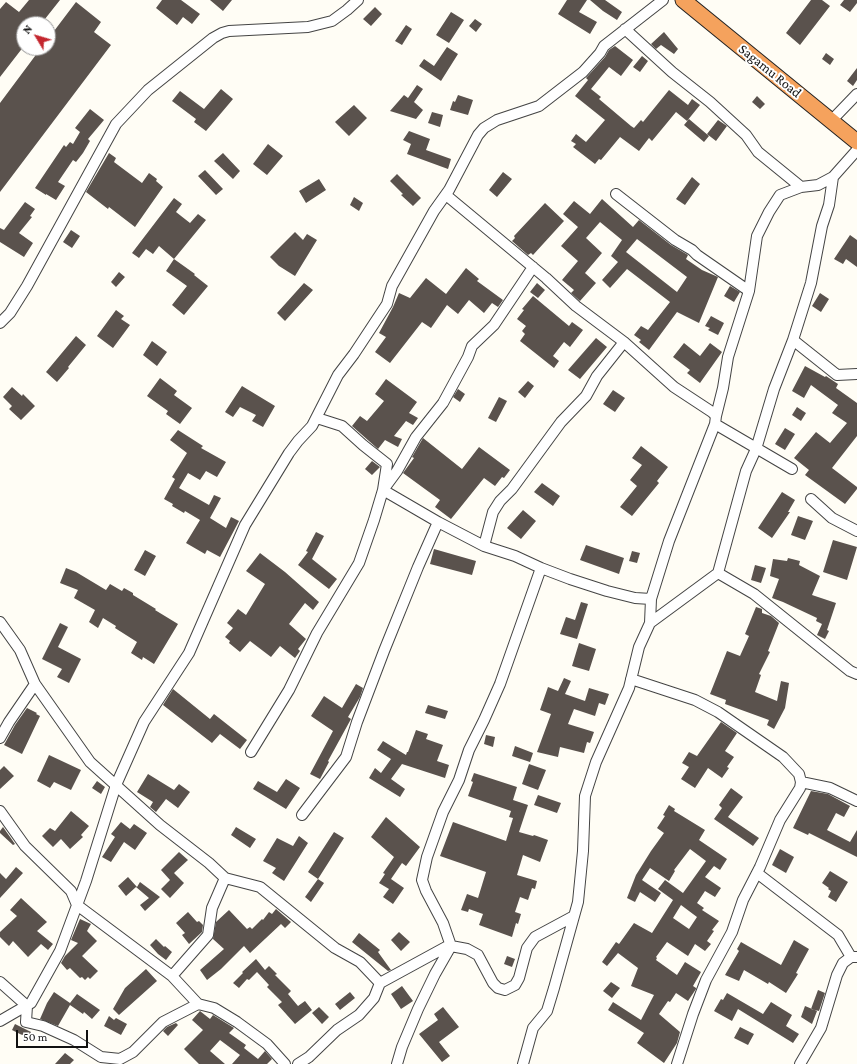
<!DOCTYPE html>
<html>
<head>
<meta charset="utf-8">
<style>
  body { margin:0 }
  #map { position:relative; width:857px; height:1064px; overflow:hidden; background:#fffdf5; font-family:"Crimson Pro",serif }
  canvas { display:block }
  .north { position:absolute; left:16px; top:16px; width:40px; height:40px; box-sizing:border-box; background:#fff; border:1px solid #a0a0a0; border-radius:50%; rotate:308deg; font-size:11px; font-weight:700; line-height:16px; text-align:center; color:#111 }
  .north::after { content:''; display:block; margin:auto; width:14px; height:18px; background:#c4262e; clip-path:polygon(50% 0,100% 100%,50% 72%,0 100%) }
  .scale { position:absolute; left:16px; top:1030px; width:72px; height:18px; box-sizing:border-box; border:2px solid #111; border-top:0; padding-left:5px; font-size:12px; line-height:14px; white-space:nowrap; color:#111; -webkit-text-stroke:3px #fff; paint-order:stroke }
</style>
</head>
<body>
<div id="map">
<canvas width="857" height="1064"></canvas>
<div class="north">N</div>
<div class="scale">50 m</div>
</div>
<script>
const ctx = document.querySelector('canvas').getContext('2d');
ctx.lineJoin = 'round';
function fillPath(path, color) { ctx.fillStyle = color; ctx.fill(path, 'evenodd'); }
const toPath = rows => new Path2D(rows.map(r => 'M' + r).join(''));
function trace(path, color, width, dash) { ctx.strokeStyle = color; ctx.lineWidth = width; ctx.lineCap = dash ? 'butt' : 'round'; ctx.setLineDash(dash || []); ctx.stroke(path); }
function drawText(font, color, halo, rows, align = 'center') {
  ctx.font = font + ' "Crimson Pro",serif'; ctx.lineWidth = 4; ctx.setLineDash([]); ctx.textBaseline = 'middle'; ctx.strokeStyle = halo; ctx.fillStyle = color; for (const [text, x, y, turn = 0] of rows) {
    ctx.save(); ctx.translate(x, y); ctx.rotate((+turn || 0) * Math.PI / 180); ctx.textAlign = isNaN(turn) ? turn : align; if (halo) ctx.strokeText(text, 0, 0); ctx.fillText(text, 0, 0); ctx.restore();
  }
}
fillPath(toPath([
  [29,0,60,0,41,24,24,24,24,46,0,77,0,9,6,2,19,12],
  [162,0,181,0,200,14,192,24,183,17,177,25,156,8],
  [210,0,232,0,223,11],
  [567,0,587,0,579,12,597,22,590,34,558,14],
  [590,0,605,0,622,12,617,20,603,11],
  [811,0,822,0,830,6,800,45,786,33],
  [844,0,857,0,857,3,850,12,840,5],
  [76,2,101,22,94,32,111,45,0,192,0,103,41,48,48,48,48,39],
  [375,7,382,14,371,26,363,19],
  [451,12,464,20,449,43,436,35],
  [475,19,482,24,476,32,469,26],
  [406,25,412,29,402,45,395,41],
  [664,32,678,49,674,54,661,45,656,49,651,44],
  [615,46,633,60,621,76,609,67,591,89,601,97,599,99,631,126,634,128,641,120,643,122,669,90,688,105,692,99,700,105,687,121,676,112,652,141,649,138,639,151,620,137,601,160,599,159,595,164,573,147,576,144,571,141,576,134,586,142,605,120,575,96,588,80,586,78,605,57,609,50],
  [447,47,458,54,441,81,419,66,424,59,434,66],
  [826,53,834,59,830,65,822,59],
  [642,56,648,61,640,72,633,67],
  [857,68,857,80,853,86,847,81],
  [417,85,423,89,414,102,423,110,416,119,390,111,404,95,408,98],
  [221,89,233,99,206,131,194,122,196,119,172,101,180,91,204,109],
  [458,95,473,100,468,115,450,110,453,101,455,102],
  [757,96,765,104,760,109,752,102],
  [354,105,367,118,349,136,335,122],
  [90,109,104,120,88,139,90,141,83,153,76,162,73,160,58,182,65,186,56,200,46,194,46,195,35,188,64,145,66,147,70,142,73,144,80,132,75,128],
  [432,112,443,115,440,127,428,123],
  [689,119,709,136,704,142,684,125],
  [718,120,727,126,716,141,707,134],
  [409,131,430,139,426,150,451,159,448,169,407,154,411,144,403,140],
  [268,144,283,156,267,175,253,164],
  [109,153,116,158,114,162,142,183,149,173,157,179,156,181,163,187,135,227,109,207,108,209,86,192],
  [223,153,240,171,233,179,214,161],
  [205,170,223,189,216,195,198,176],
  [503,172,512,179,497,197,489,190],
  [397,174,421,198,413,206,401,195,403,194,390,181],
  [692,177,700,184,685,205,676,199],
  [319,179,326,190,306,203,299,191],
  [354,197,363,203,359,211,350,205],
  [174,198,182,204,176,212,190,223,198,214,206,220,174,259,159,246,153,254,146,249,139,258,132,253],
  [602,199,633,227,639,220,671,245,688,255,686,259,702,270,718,277,699,323,677,312,649,350,639,342,641,340,634,335,641,326,648,330,670,302,627,269,610,288,602,280,618,262,611,256,622,240,600,222,586,238,602,253,585,273,596,283,580,301,571,293,574,290,562,280,578,261,561,246,578,227,563,214,574,201,590,214],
  [637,239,687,277,677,292,626,252],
  [25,202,35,209,30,216,32,217,19,233,33,243,24,257,0,242,0,228,4,230],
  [545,203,564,221,533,255,531,253,528,255,512,241,515,238,514,236],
  [71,230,80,236,72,248,63,242],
  [295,232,303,240,307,234,317,240,295,276,279,266,270,257],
  [850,235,857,240,857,267,846,259,843,264,834,259],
  [174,259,195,274,194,275,208,286,184,315,172,305,187,286,166,271],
  [466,268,479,279,477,281,503,300,498,307,492,303,484,313,469,300,458,314,447,305,431,328,422,322,390,363,375,352,386,337,379,333,393,307,399,293,410,298,426,278,446,294],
  [119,272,125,277,116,287,111,282],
  [304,283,313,290,285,321,277,313],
  [537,283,545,290,538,298,530,292],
  [730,286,740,292,734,302,724,296],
  [820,293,829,299,821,312,812,306],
  [533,296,569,326,572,322,583,330,570,347,564,342,553,356,559,361,554,368,520,341,525,334,522,331,526,326,517,319,524,310,522,309],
  [116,310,124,316,121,319,130,325,113,348,97,336],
  [711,316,724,323,718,335,708,330,710,328,705,326],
  [76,336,86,345,68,367,69,368,57,382,46,372],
  [596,338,607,347,580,379,568,370],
  [152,341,167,352,157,366,143,355],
  [684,343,700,356,710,343,722,352,700,383,687,373,690,370,673,357],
  [805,366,825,377,826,376,838,384,836,388,857,403,857,436,832,468,857,487,857,489,845,504,805,475,809,470,794,458,816,432,830,443,847,423,832,413,838,405,811,385,804,398,792,391],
  [160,378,177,391,174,395,192,408,180,424,166,414,168,411,147,396],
  [386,379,417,402,409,413,418,418,413,425,406,421,394,436,402,439,398,447,385,440,378,449,352,426,360,416,367,421,384,401,375,394],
  [528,381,534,386,525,398,518,392],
  [242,386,275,406,263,427,252,421,256,415,240,407,233,417,225,412],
  [12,387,22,396,23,394,35,406,21,420,9,409,12,406,3,397],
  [458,389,465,394,460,402,453,397],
  [613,390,625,398,615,412,603,404],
  [499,397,507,401,496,422,488,418],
  [797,407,806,413,801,421,792,415],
  [785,428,795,434,785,450,775,444],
  [178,430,203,446,201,448,226,462,217,477,206,471,200,480,188,473,179,488,209,505,214,495,221,498,210,518,226,528,231,517,239,521,220,557,207,550,205,554,186,543,200,520,185,511,184,513,172,506,173,504,164,499,175,479,172,477,187,453,170,440],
  [423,438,462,469,479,447,510,470,504,478,502,477,495,486,484,478,451,519,435,507,440,500,403,473,414,458,412,457],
  [641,446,668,467,657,481,659,483,632,516,620,507,637,486,630,480,642,465,632,458],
  [372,461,380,467,372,475,365,469],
  [542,483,560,496,553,506,534,492],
  [782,492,795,500,788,512,790,512,772,538,758,528],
  [523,510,536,521,521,539,507,528],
  [798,516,813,521,805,540,791,535],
  [316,532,324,536,312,559,337,579,329,589,298,565,308,552,306,551],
  [833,540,857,547,847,580,823,572],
  [586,545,624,558,619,574,580,560],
  [434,549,476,561,472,575,430,564],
  [145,550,156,556,145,576,134,570],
  [632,551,640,553,637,563,629,561],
  [260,553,285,572,319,602,313,610,305,603,289,624,306,639,298,649,300,651,295,658,280,646,271,657,250,641,240,652,229,643,230,641,225,637,233,628,227,623,238,609,246,615,265,584,246,571],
  [788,558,800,561,799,565,820,576,812,595,836,603,827,630,829,631,825,639,817,635,822,624,816,621,817,618,783,602,772,598,779,579,770,576,773,559,787,561],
  [755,565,766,568,761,583,751,580],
  [66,568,76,572,106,590,110,584,122,591,124,588,133,593,133,595,156,609,155,610,178,624,154,664,143,657,142,660,131,653,137,642,115,628,116,626,103,618,98,628,89,622,95,610,74,598,78,590,60,583],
  [581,602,588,604,577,639,560,634,566,617,575,620],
  [756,607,762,609,762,613,771,616,779,623,768,651,770,652,759,674,761,675,755,692,777,701,781,681,789,683,785,708,774,729,767,725,769,720,725,704,726,700,710,694,727,651,740,656,749,636,745,634],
  [60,623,68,627,58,647,81,659,69,683,57,677,62,669,42,659],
  [579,643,596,649,589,671,572,666],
  [564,678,571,681,565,694,585,701,589,688,609,694,605,705,599,703,595,716,574,709,568,724,594,732,590,743,587,742,584,753,560,747,558,757,537,752,551,714,540,710,548,687,558,691],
  [356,684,363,688,360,697,348,717,351,719,328,761,329,762,320,779,310,774,333,731,311,716,324,696,342,708],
  [173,689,210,719,214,714,247,740,240,749,220,734,212,743,163,705],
  [428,705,448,711,445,719,425,713],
  [27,708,37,713,36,714,40,716,22,754,4,745,15,725],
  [721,722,737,733,725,751,734,757,727,767,729,768,722,778,708,768,695,788,681,779,689,767,682,763,689,752,697,756],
  [416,730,428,734,426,739,443,745,437,761,449,765,445,778,402,764,391,779,405,789,400,797,369,778,375,768,381,773,391,759,377,750,383,741,406,755,407,752,408,752],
  [486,735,495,737,493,747,484,744],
  [515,746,533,753,530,762,512,756],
  [49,755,81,770,71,790,54,782,50,788,37,781],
  [529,764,546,770,538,790,522,784],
  [4,766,14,776,0,789,0,770],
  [474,773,517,787,513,800,528,805,519,832,533,836,534,835,548,840,540,862,523,855,517,875,537,881,535,889,532,888,528,900,520,897,515,912,521,914,518,924,516,923,512,937,479,925,483,914,469,909,468,912,461,910,467,894,478,898,486,872,440,856,453,822,506,841,513,818,509,817,511,811,468,796,473,782,471,781],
  [148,774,174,790,179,784,190,792,178,808,166,799,156,812,150,807,153,802,137,792],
  [286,779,300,788,286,809,253,789,258,781,277,792],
  [97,781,105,787,101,794,92,788],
  [731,788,743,797,728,817,759,838,753,846,714,819,722,808,719,805],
  [811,791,828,794,850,806,844,817,836,813,827,830,850,842,857,830,857,857,809,833,808,835,793,828],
  [538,795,561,803,557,813,534,805],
  [669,805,675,809,674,811,705,830,699,840,727,859,720,870,714,866,705,877,721,888,715,897,705,891,697,903,704,908,702,910,719,921,712,930,714,931,707,941,711,944,705,951,695,944,688,956,667,942,656,957,657,958,656,960,677,975,685,962,701,972,693,986,696,988,696,989,688,1001,676,993,670,1002,668,1001,659,1014,680,1032,677,1043,664,1063,637,1043,644,1033,608,1010,613,1002,641,1020,654,995,631,986,638,968,618,953,607,966,602,962,616,942,619,944,634,923,652,933,673,900,658,889,665,880,683,893,706,861,690,849,674,870,675,871,669,881,650,868,642,880,661,893,655,902,640,892,635,902,627,898,636,875,651,851,664,833,657,828,665,816,663,815],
  [681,905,697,917,689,929,673,918],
  [71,811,89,826,81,835,83,837,70,849,61,839,53,847,42,836,50,828,55,831],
  [386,817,420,847,406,866,402,863,391,879,404,888,393,904,383,897,389,889,379,883,385,874,383,873,394,857,371,837],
  [121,822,130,829,134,824,147,833,135,850,124,842,111,862,102,857,115,837,111,834],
  [3,827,15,844,13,845,0,833,0,831],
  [236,827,256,839,250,848,231,835],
  [334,832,344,838,318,879,308,872],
  [299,836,308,843,284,881,272,873,276,868,263,861,277,838,293,846],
  [780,849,794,857,786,873,772,865],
  [179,852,188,860,174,873,184,883,170,898,161,889,170,880,161,870],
  [16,867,23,873,0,898,0,873,6,879],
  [830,871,848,882,836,902,828,897,831,891,828,889,829,888,822,883],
  [128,877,137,887,140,882,160,897,145,911,140,905,149,898,136,887,126,896,118,886],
  [318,879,324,883,311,902,305,897],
  [21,898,47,922,37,931,53,944,48,950,41,944,28,957,13,941,9,946,0,937,0,932,17,916,10,910],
  [276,909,291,922,285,928,281,924,250,953,244,946,221,969,207,980,200,970,224,949,213,939,216,922,229,910,247,929,250,927,252,929,262,919,263,920,269,912,272,914],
  [188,912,197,922,199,921,203,925,202,932,189,944,182,935,185,933,176,923],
  [80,919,91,924,87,931,97,941,82,956,98,971,90,979,88,977,85,980,82,977,80,978,70,968,67,970,61,963,65,956,78,943,71,940],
  [399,932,410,942,401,951,391,940],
  [359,933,380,950,378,952,391,970,388,971,352,942],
  [156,939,164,947,165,946,172,952,166,960,158,954,150,945],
  [794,940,809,949,796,973,798,974,786,993,769,982,768,984,744,970,739,981,725,975,739,951,737,949,741,942,781,965],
  [507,956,515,959,512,967,504,964],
  [256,959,265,970,269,966,277,974,275,975,291,991,288,994,298,1006,305,1001,312,1010,295,1024,278,1005,282,1002,267,987,269,985,257,972,249,980,247,979,239,988,233,983,243,973,242,972],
  [146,969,157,981,119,1015,113,1009,125,988],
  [611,982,620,988,612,998,603,991],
  [402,986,413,1001,401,1009,391,994],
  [818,990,825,993,819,1011,811,1009],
  [54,992,70,1003,77,994,100,1010,92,1019,84,1012,83,1014,70,1005,58,1026,40,1019,47,1003],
  [350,992,355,998,340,1010,335,1004],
  [727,993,763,1014,771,1002,792,1015,786,1026,799,1034,793,1043,738,1009,732,1021,714,1011,721,999,723,1000],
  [805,1006,817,1011,812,1024,801,1017],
  [319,1007,329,1017,322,1024,312,1013],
  [443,1007,459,1027,439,1042,450,1056,442,1062,419,1034,438,1020,434,1014],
  [200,1011,210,1019,213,1015,234,1028,229,1033,246,1045,244,1048,258,1059,265,1051,272,1059,267,1064,232,1064,240,1055,220,1040,210,1051,225,1064,199,1064,184,1049,203,1030,192,1020],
  [109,1016,114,1020,116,1018,127,1024,121,1035,104,1026],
  [176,1023,178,1025,168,1036,163,1031,167,1027],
  [15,1024,31,1032,28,1038,12,1030],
  [740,1027,754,1034,748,1045,734,1038],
  [65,1053,74,1060,70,1064,55,1064]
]), '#5a524d');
const minor = toPath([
  [625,29,672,72,710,102,746,135,758,152,801,187],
  [831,121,857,94],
  [833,177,829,205,822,226,811,283,793,340,837,375,857,374],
  [616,194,675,240,692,250,697,255,749,291],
  [446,195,546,278,576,306,624,342,674,387,712,412,716,416],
  [0,323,10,313,27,286,116,124,148,90,213,38,222,33,229,31,308,27,332,21,347,10,358,0],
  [715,424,792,469],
  [811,499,832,518,857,531],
  [438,522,383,490,397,471,416,437,443,403,468,357,472,346,494,325,533,267],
  [484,546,493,512,500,501,512,489,561,422,586,396,597,376,624,342],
  [718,573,746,471,756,449,774,389,793,340],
  [0,622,20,650,35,684,90,762,160,825,209,863,225,878,260,887,335,948,360,962,380,983],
  [650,623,718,573,754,594,850,671,857,674],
  [631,679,695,700,718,712,783,757,799,774,801,782,800,788,780,820,760,867,743,900,732,932,706,980,693,1014,677,1064],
  [0,738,9,722,35,684],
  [251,752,289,690,317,633,359,563,374,520,383,490,387,464,363,445,342,426,317,418],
  [801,782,830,788,857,801],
  [0,811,25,846,71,891,77,905,172,976,198,1004,214,1008,237,1022,267,1044,285,1064],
  [302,815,346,757,357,722,384,651,418,567,438,522,484,546,515,556,541,568],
  [757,873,838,935,851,957],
  [172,976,208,935,212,908,225,878],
  [0,982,27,1006,26,1022,43,1026,74,1040,101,1057,120,1059,133,1052,163,1022,198,1004],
  [0,1021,31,1003,60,951,86,881,116,785,144,722,189,653,245,525,289,453,298,441,312,426,338,375,354,354,387,304,392,286,434,211,449,190,478,135,484,128,497,120,539,106,583,72,600,53,604,46,663,0],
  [298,1064,309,1057,337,1030,359,1015,374,998,380,983,446,947,451,946,467,949,478,955,493,983,498,988,505,990,515,985,519,978,527,948,535,937,574,916],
  [397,1064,402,1047,418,1009,435,974,451,946,443,923,426,891,422,880,427,857,443,812,459,780,469,750,484,720,500,684,541,568,570,579,607,591,635,598,651,599],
  [523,1064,533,1028,547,1011,554,988,578,902,583,851,585,796,596,762,629,688,639,647,650,623,651,599,669,541,715,424,716,416,723,388,728,357,749,291,757,236,769,212,780,195,801,187,818,185,833,177,857,150],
  [800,1064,821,1028,837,975,843,963,851,957,857,957]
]);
const highway = toPath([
  [683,0,857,142]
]);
trace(minor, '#444', 12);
trace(highway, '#222', 17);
trace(minor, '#fff', 10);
trace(highway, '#f5a25d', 15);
drawText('14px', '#111', '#fff', [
  ["Sagamu Road",770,71,39]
]);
</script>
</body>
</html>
